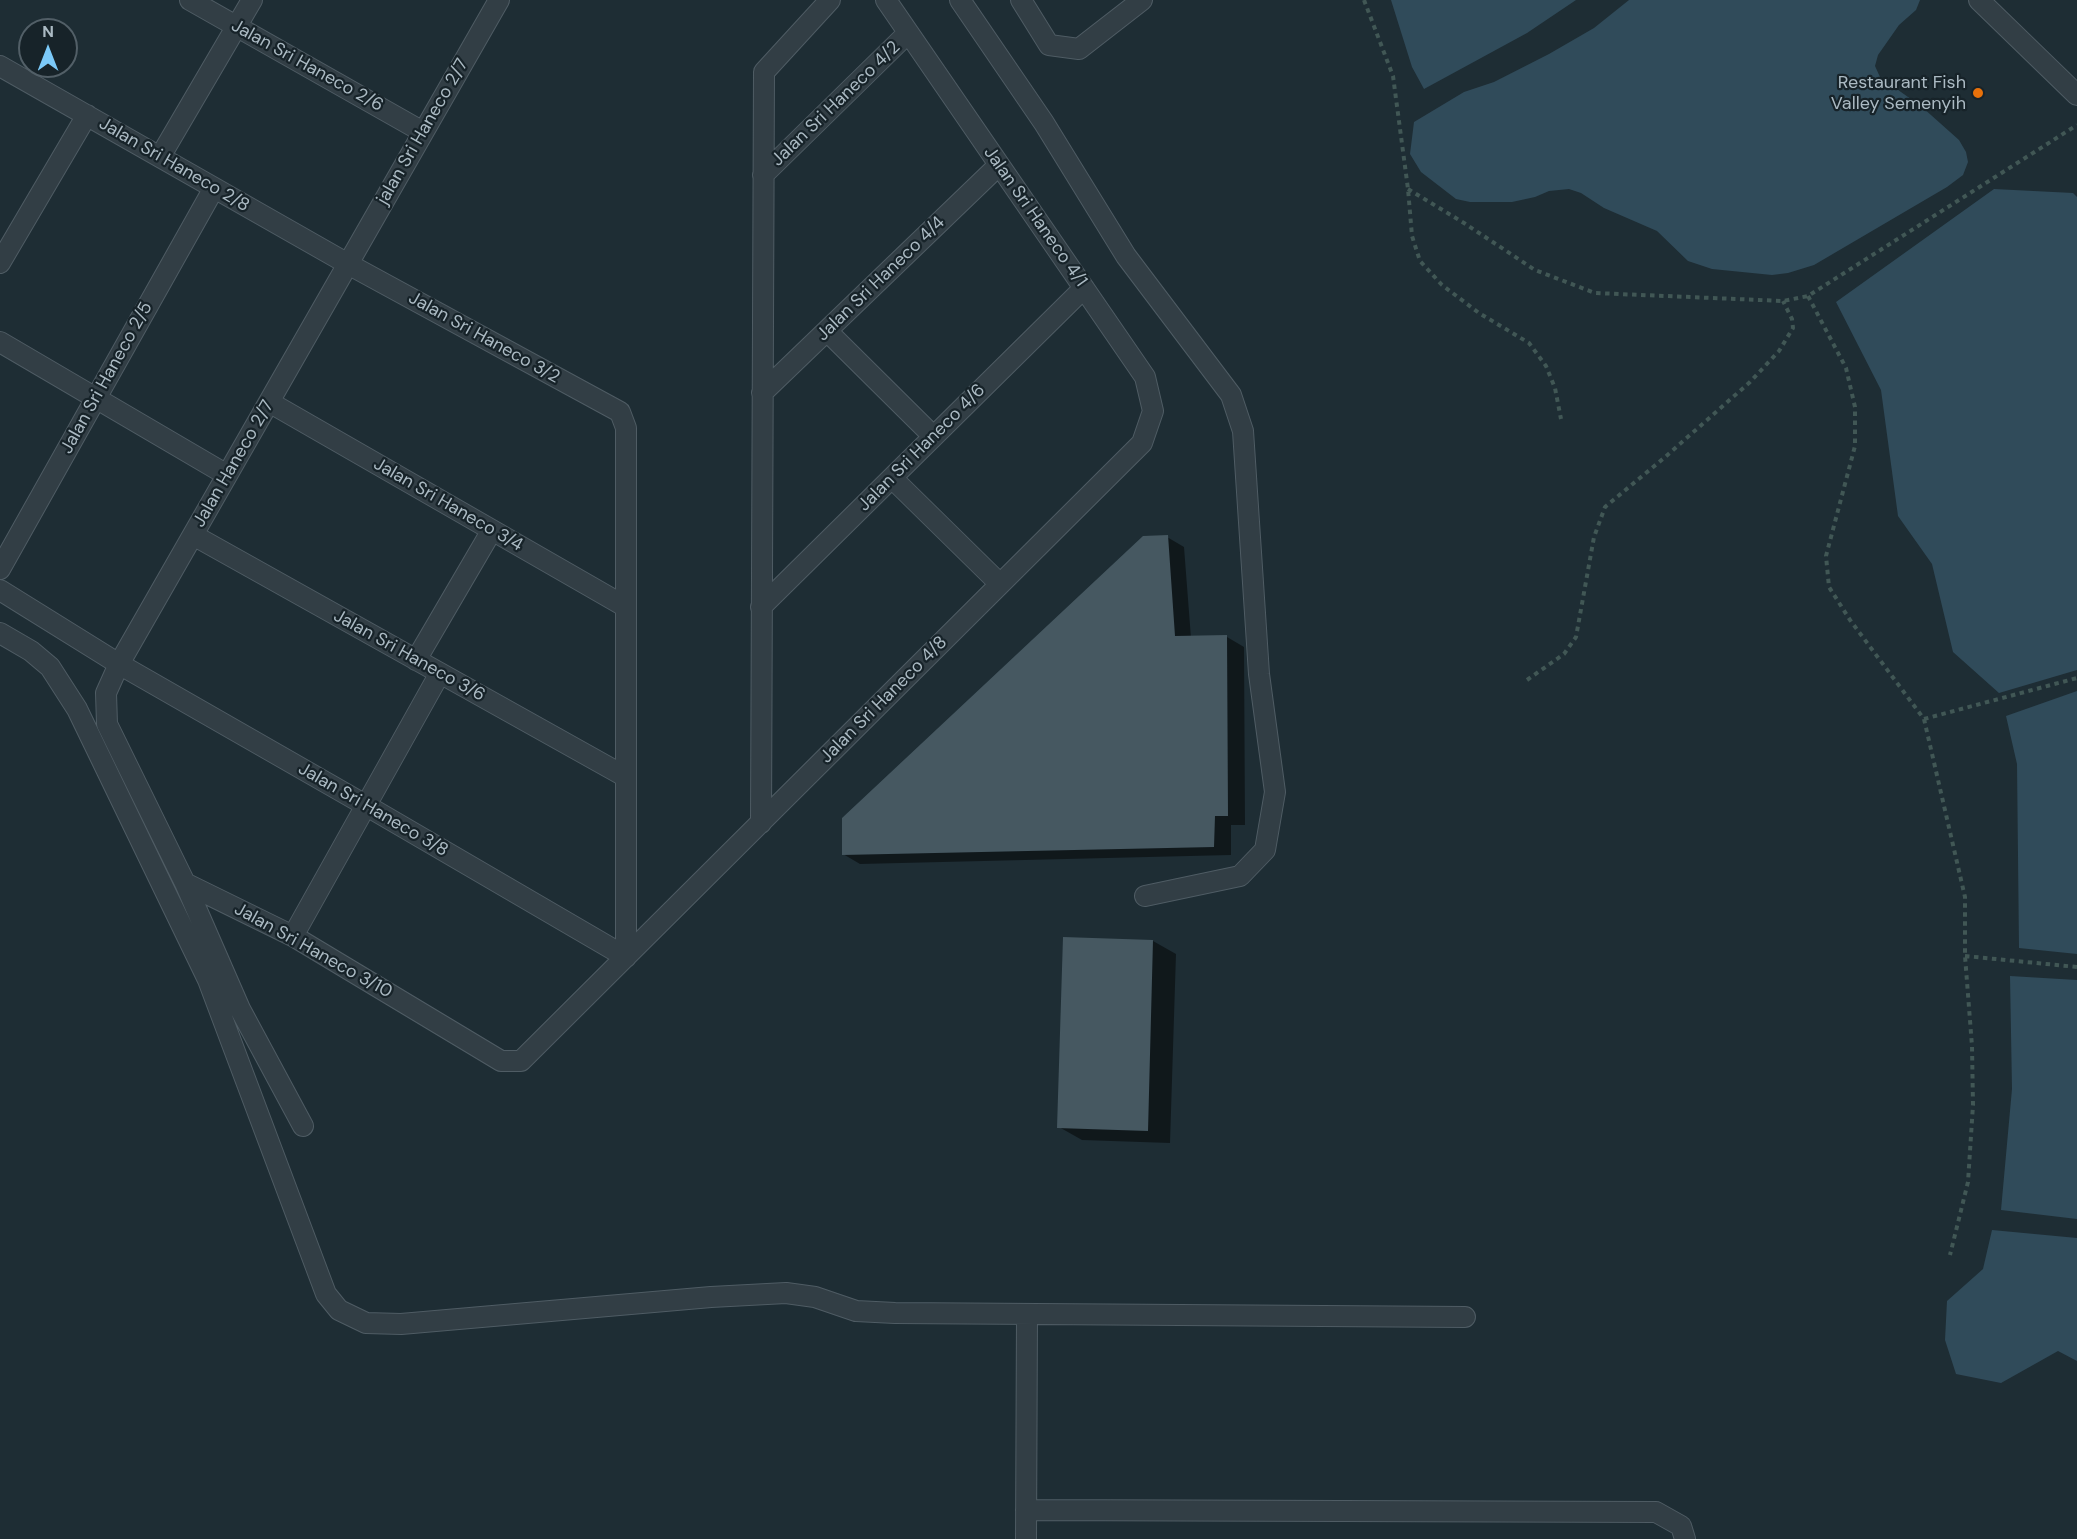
<!DOCTYPE html>
<html>
<head>
<meta charset="utf-8">
<style>
  body { margin:0 }
  #map { position:relative; width:2077px; height:1539px; overflow:hidden; background:#1e2d34; font-family:"DM Sans",sans-serif }
  canvas { display:block }
  .north { position:absolute; left:18px; top:18px; width:60px; height:60px; box-sizing:border-box; background:#172329; border:2px solid #525f67; border-radius:50%; rotate:0deg; font-size:16px; font-weight:700; line-height:24px; text-align:center; color:#abbac3 }
  .north::after { content:''; display:block; margin:auto; width:21px; height:27px; background:#7bc9f8; clip-path:polygon(50% 0,100% 100%,50% 72%,0 100%) }
</style>
</head>
<body>
<div id="map">
<canvas width="2077" height="1539"></canvas>
<div class="north">N</div>
</div>
<script>
const ctx = document.querySelector('canvas').getContext('2d');
ctx.lineJoin = 'round';
function fillPath(path, color) { ctx.fillStyle = color; ctx.fill(path, 'evenodd'); }
const toPath = rows => new Path2D(rows.map(r => 'M' + r).join(''));
function trace(path, color, width, dash) { ctx.strokeStyle = color; ctx.lineWidth = width; ctx.lineCap = dash ? 'butt' : 'round'; ctx.setLineDash(dash || []); ctx.stroke(path); }
function drawText(font, color, halo, rows, align = 'center') {
  ctx.font = font + ' "DM Sans",sans-serif'; ctx.lineWidth = 4.5; ctx.setLineDash([]); ctx.textBaseline = 'middle'; ctx.strokeStyle = halo; ctx.fillStyle = color; for (const [text, x, y, turn = 0] of rows) {
    ctx.save(); ctx.translate(x, y); ctx.rotate((+turn || 0) * Math.PI / 180); ctx.textAlign = isNaN(turn) ? turn : align; if (halo) ctx.strokeText(text, 0, 0); ctx.fillText(text, 0, 0); ctx.restore();
  }
}
fillPath(toPath([
  [1391,0,1576,0,1527,33,1424,89,1412,67],
  [1629,0,1920,0,1916,10,1899,25,1878,55,1875,66,1880,77,1922,107,1959,140,1966,152,1968,162,1963,175,1947,187,1814,265,1788,273,1772,275,1712,269,1688,261,1657,231,1604,208,1581,193,1569,189,1549,191,1535,197,1512,202,1470,202,1456,199,1421,172,1410,154,1414,122,1464,92,1494,82,1549,54,1594,28],
  [1994,189,2073,193,2077,197,2077,670,1999,693,1953,652,1932,564,1898,516,1881,390,1836,302],
  [2077,691,2077,954,2019,948,2017,764,2006,716],
  [2010,976,2077,980,2077,1219,2001,1210,2012,1089],
  [1992,1230,2077,1238,2077,1361,2058,1351,2001,1383,1956,1374,1945,1340,1947,1301,1983,1269]
]), '#304b5a');
fillPath(toPath([
  [1167,537,1184,547,1191,638,1227,637,1244,647,1245,825,1231,825,1231,855,860,864,843,854],
  [1064,939,1153,941,1176,954,1170,1143,1082,1140,1059,1127]
]), '#0007');
fillPath(toPath([
  [1168,535,1175,636,1227,635,1228,816,1215,816,1214,847,842,855,842,818,1143,536],
  [1063,937,1153,940,1148,1131,1057,1128]
]), '#465861');
const minor = toPath([
  [190,0,423,132],
  [960,0,1044,123,1126,256,1231,395,1243,431,1259,674,1275,792,1265,850,1240,876,1145,896],
  [1021,0,1049,45,1079,49,1142,0],
  [1979,0,2077,95],
  [0,66,348,264,620,412,626,428,626,957],
  [160,157,252,0],
  [763,175,908,33],
  [0,263,87,115],
  [827,331,933,436],
  [0,342,227,475],
  [762,393,999,165],
  [269,402,626,607],
  [892,478,1000,584],
  [193,535,626,777],
  [0,569,214,188],
  [0,590,119,664,367,806,626,957],
  [761,607,1084,288],
  [0,633,31,651,50,667,77,709,208,980,326,1294,339,1310,366,1323,401,1324,711,1297,786,1293,815,1297,856,1311,895,1313,1465,1317],
  [416,660,492,530],
  [761,823,764,72,830,0],
  [185,883,293,936,501,1061,521,1061,1142,443,1153,411,1145,377,886,0],
  [293,936,440,673],
  [303,1126,240,1009,185,883,107,724,106,693,119,664,499,0],
  [1026,1510,1656,1512,1681,1526,1685,1539],
  [1026,1539,1027,1315]
]);
trace(minor, '#4f5c64', 22);
trace(toPath([
  [1364,0,1393,76,1408,189,1412,236,1420,261,1442,285,1479,313,1529,343,1546,366,1555,388,1561,419],
  [1408,189,1464,223,1535,270,1595,293,1783,301,1808,296,2077,125],
  [1808,296,1846,368,1855,407,1855,446,1826,556,1829,587,1850,620,1924,719,1965,897,1965,956,1972,1046,1973,1105,1968,1182,1950,1255],
  [1527,680,1564,654,1576,637,1594,537,1605,507,1664,458,1750,382,1779,351,1793,328,1792,319,1783,301],
  [1924,719,2077,678],
  [1965,956,2077,967]
]), '#415755', 4, [4.5, 4.5]);
trace(minor, '#323e45', 20);
for (const [x, y, r, color] of [
  [1978,93,6,"#e8710a"]
]) { const dot = new Path2D(); dot.arc(x, y, r, 0, 2 * Math.PI); ctx.fillStyle = color; ctx.fill(dot); trace(dot, '#172329', 2); }
drawText('18px', '#abbac3', '#172329', [
  ["Jalan Sri Haneco 2/6",307,66,29],
  ["Jalan Sri Haneco 4/2",836,104,-44],
  ["jalan Sri Haneco 2/7",423,132,-60],
  ["Jalan Sri Haneco 2/8",174,165,30],
  ["Jalan Sri Haneco 4/1",1035,217,55],
  ["Jalan Sri Haneco 4/4",881,279,-44],
  ["Jalan Sri Haneco 3/2",484,338,29],
  ["Jalan Sri Haneco 2/5",107,378,-61],
  ["Jalan Sri Haneco 4/6",922,448,-45],
  ["Jalan Haneco 2/7",234,464,-60],
  ["Jalan Sri Haneco 3/4",448,505,30],
  ["Jalan Sri Haneco 3/6",409,656,29],
  ["Jalan Sri Haneco 4/8",884,700,-45],
  ["Jalan Sri Haneco 3/8",373,810,30],
  ["Jalan Sri Haneco 3/10",313,951,29]
]);
drawText('18px', '#abbac3', '#172329', [
  ["Restaurant Fish",1966,83],
  ["Valley Semenyih",1966,104]
], 'right');
</script>
</body>
</html>
